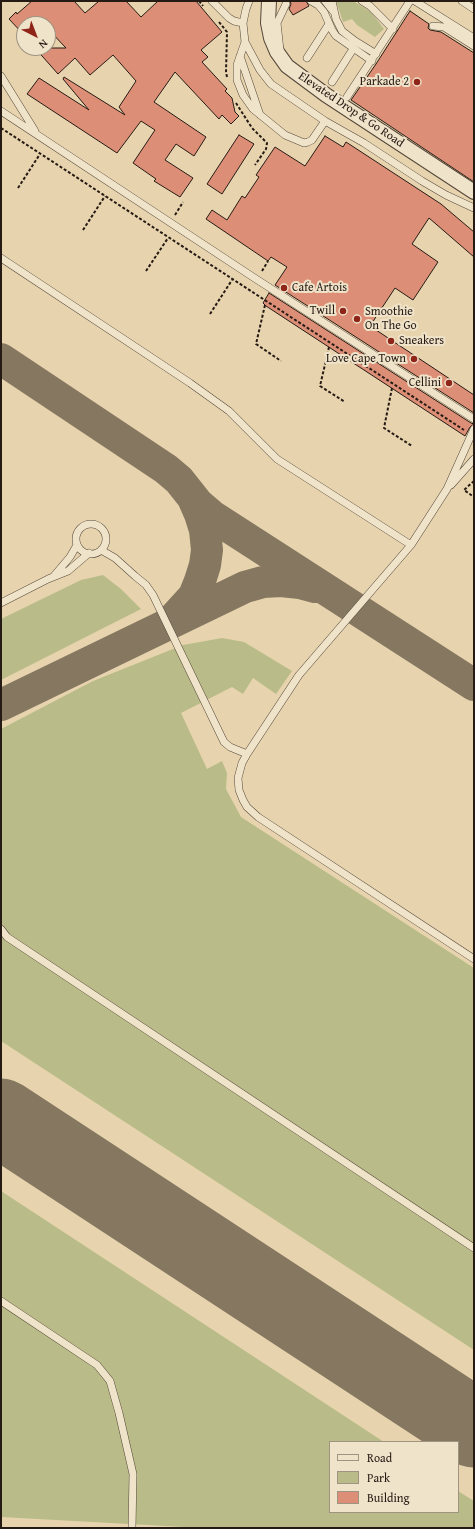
<!DOCTYPE html>
<html>
<head>
<meta charset="utf-8">
<style>
  body { margin:0 }
  #map { position:relative; width:475px; height:1529px; overflow:hidden; background:#e7d4ae; font-family:"Gentium Book Plus",serif }
  canvas { display:block }
  .frame { position:absolute; inset:0; border:2px solid #261a14; pointer-events:none }
  .legend { position:absolute; left:329px; top:1441px; width:130px; height:72px; box-sizing:border-box; background:#efe3ca; border:1px solid #9f9381; margin:0; padding:5px 7px; list-style:none; font-size:12px; color:#261a14 }
  .legend li { display:flex; align-items:center; gap:8px; height:20px }
  .legend b { width:20px; border:1px solid #9f9381 }
  .north { position:absolute; left:16px; top:16px; width:40px; height:40px; box-sizing:border-box; background:#efe3ca; border:1px solid #9f9381; border-radius:50%; rotate:138deg; font-size:11px; font-weight:700; line-height:16px; text-align:center; color:#261a14 }
  .north::after { content:''; display:block; margin:auto; width:14px; height:18px; background:#8f2418; clip-path:polygon(50% 0,100% 100%,50% 72%,0 100%) }
</style>
</head>
<body>
<div id="map">
<canvas width="475" height="1529"></canvas>
<div class="frame"></div>
<ul class="legend">
<li><b style="height:5px;background:#efe3ca"></b>Road</li>
<li><b style="height:11px;background:#b9bc88"></b>Park</li>
<li><b style="height:11px;background:#dc8f76"></b>Building</li>
</ul>
<div class="north">N</div>
</div>
<script>
const ctx = document.querySelector('canvas').getContext('2d');
ctx.lineJoin = 'round';
function fillPath(path, color) { ctx.fillStyle = color; ctx.fill(path, 'evenodd'); }
const toPath = rows => new Path2D(rows.map(r => 'M' + r).join(''));
function trace(path, color, width, dash) { ctx.strokeStyle = color; ctx.lineWidth = width; ctx.lineCap = dash ? 'butt' : 'round'; ctx.setLineDash(dash || []); ctx.stroke(path); }
function drawText(font, color, halo, rows, align = 'center') {
  ctx.font = font + ' "Gentium Book Plus",serif'; ctx.lineWidth = 4; ctx.setLineDash([]); ctx.textBaseline = 'middle'; ctx.strokeStyle = halo; ctx.fillStyle = color; for (const [text, x, y, turn = 0] of rows) {
    ctx.save(); ctx.translate(x, y); ctx.rotate((+turn || 0) * Math.PI / 180); ctx.textAlign = isNaN(turn) ? turn : align; if (halo) ctx.strokeText(text, 0, 0); ctx.fillText(text, 0, 0); ctx.restore();
  }
}
fillPath(toPath([
  [336,1,353,1,371,12,384,29,375,37,357,25,352,19,343,22],
  [103,575,121,589,141,609,1,680,1,619,81,580],
  [222,638,244,642,292,671,276,694,253,678,243,694,232,687,181,713,207,769,222,761,227,773,226,789,241,817,474,968,474,1350,1,1041,1,729,93,681,183,645],
  [1,1191,384,1442,330,1442,330,1512,458,1512,458,1491,474,1501,474,1528,202,1528,1,1517]
]), '#b9bc88');
trace(toPath([
  [1,359,166,469,179,480,198,504,212,516,474,685],
  [173,619,194,596,200,581,205,565,207,550,205,530,200,514,193,498],
  [1,705,245,587,263,582,281,581,300,583,315,587]
]), '#867761', 32);
trace(toPath([
  [1,1118,474,1428]
]), '#867761', 79);
const building = toPath([
  [32,1,74,1,85,13,99,1,126,1,141,17,158,1,196,1,222,32,201,50,208,57,202,62,227,89,225,91,232,98,235,112,239,116,231,124,222,115,219,119,175,72,154,102,206,137,194,156,176,144,165,160,193,178,180,197,154,181,156,179,133,163,155,130,141,121,117,153,27,94,39,78,89,110,63,79,64,77,125,115,119,107,136,81,113,55,90,75,75,58,58,74,35,48,66,48,48,29,48,24,24,24,24,35,9,19,16,12,17,14,32,1],
  [290,1,306,1,309,6,293,15,289,9,291,4,290,1],
  [410,11,429,24,428,28,430,30,441,32,474,53,474,182,351,100,376,64,410,11],
  [239,135,254,144,222,194,207,184,239,135],
  [325,136,343,147,346,142,441,204,474,232,474,257,429,218,412,244,438,262,413,300,395,288,370,326,474,395,474,413,275,285,287,267,271,257,268,261,206,219,212,210,227,220,242,196,245,198,259,177,256,175,275,147,305,166,325,136],
  [269,293,471,423,474,424,470,427,465,436,266,306,263,303,269,293]
]);
fillPath(building, '#dc8f76');
trace(building, '#261a14', 1);
const lane = toPath([
  [212,1,229,18,234,21,243,23],
  [249,1,246,9,243,23,245,42,260,70,271,84,325,121,364,143,422,181,446,195,474,208],
  [311,1,318,5,324,12,332,30,336,36,372,61],
  [325,1,333,11],
  [332,1,336,19,342,31,355,41,376,54],
  [362,1,370,6,393,29],
  [415,1,474,38],
  [462,1,474,9],
  [433,26,444,27,474,46],
  [245,42,237,65,237,80,243,95,253,109,285,135,304,143,308,142,312,140,325,121],
  [280,50,277,23,286,4],
  [240,56,260,115],
  [307,58,329,24],
  [1,76,35,131],
  [332,82,353,49],
  [347,97,410,1],
  [1,111,256,279,474,419],
  [1,258,190,383,229,411,277,459,411,545],
  [474,429,447,489,411,545,299,675,247,754,242,763,238,778,239,790,243,800,247,807,258,817,474,959],
  [451,485,474,459],
  '76 539a15 15 0 1 1 30 0a15 15 0 1 1-30 0Z',
  [101,550,115,558,135,576,146,585,153,595,224,742,230,747,247,754],
  [53,577,70,557,77,545],
  [1,603,48,579,68,571,89,553],
  [1,929,7,937,474,1248],
  [1,1301,97,1365,110,1381,119,1413,133,1474,132,1528]
]);
const street = toPath([
  [269,1,268,23,271,38,277,52,287,66,326,95,474,192]
]);
trace(lane, '#56483a', 8);
trace(street, '#56483a', 16);
trace(toPath([
  [199,1,203,6],
  [219,22,227,32,226,72,227,77],
  [236,103,252,128,267,143,266,149,255,165],
  [1,128,464,430],
  [18,188,40,154],
  [175,215,183,202],
  [83,230,105,196],
  [146,271,168,238],
  [262,271,268,261],
  [265,305,256,344,281,361],
  [210,314,232,280],
  [329,347,320,386,345,402],
  [392,388,384,428,412,446],
  [474,481,464,490,474,497]
]), '#261a14', 2, [3, 2]);
trace(lane, '#efe3ca', 7);
trace(street, '#efe3ca', 14);
for (const [x, y, r, color] of [
  [417,82,4,"#8f2418"],
  [284,288,4,"#8f2418"],
  [343,311,4,"#8f2418"],
  [357,319,4,"#8f2418"],
  [391,341,4,"#8f2418"],
  [414,359,4,"#8f2418"],
  [449,383,4,"#8f2418"]
]) { const dot = new Path2D(); dot.arc(x, y, r, 0, 2 * Math.PI); ctx.fillStyle = color; ctx.fill(dot); trace(dot, '#efe3ca', 1.5); }
drawText('12px', '#261a14', '#efe3ca', [
  ["Parkade 2",409,82],
  ["Cafe Artois",292,288,"left"],
  ["Twill",335,311],
  ["Smoothie",365,312,"left"],
  ["On The Go",365,326,"left"],
  ["Sneakers",399,341,"left"],
  ["Love Cape Town",406,359],
  ["Cellini",441,383]
], 'right');
drawText('12px', '#261a14', '#efe3ca', [
  ["Elevated Drop & Go Road",351,110,34]
]);
</script>
</body>
</html>
